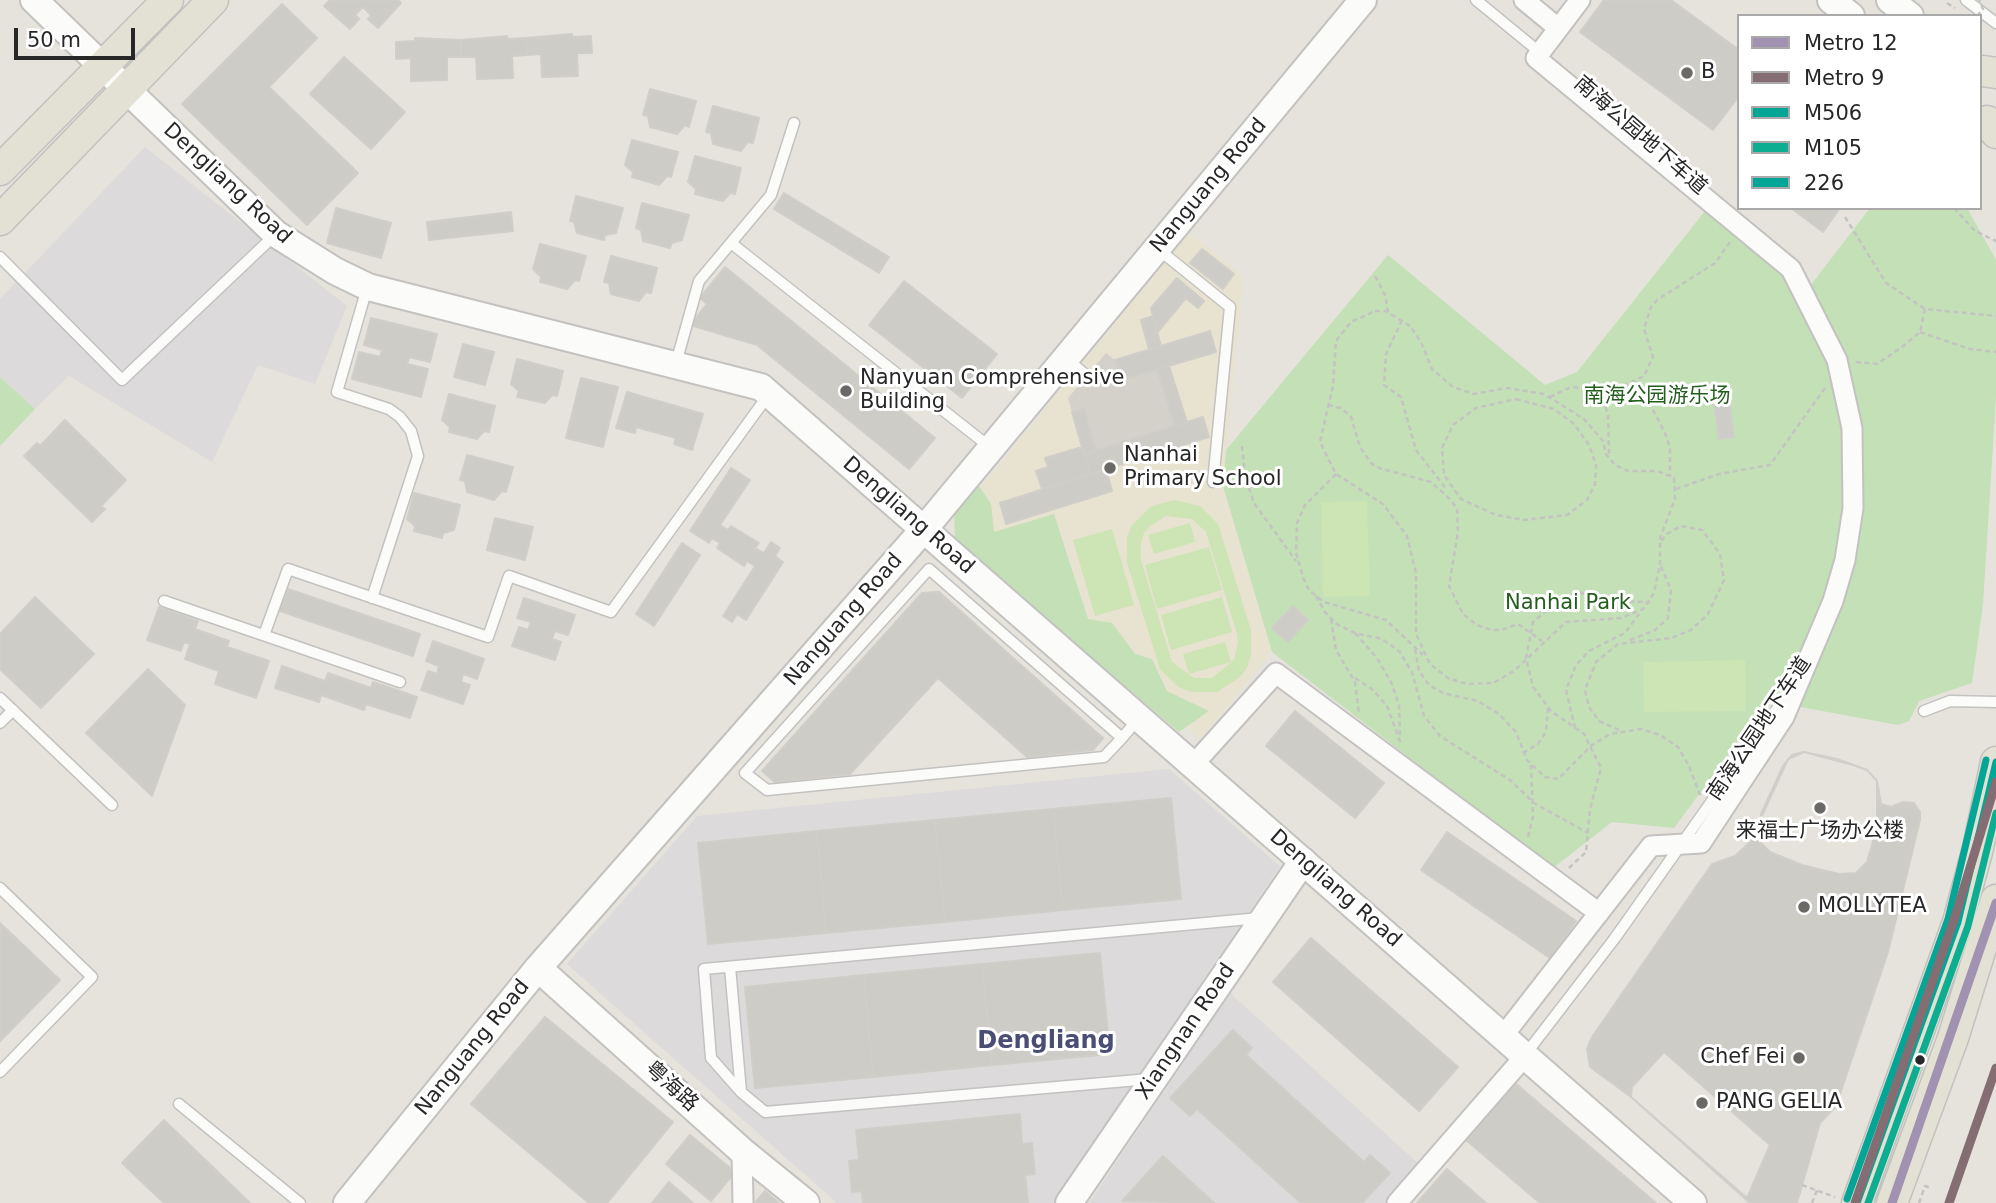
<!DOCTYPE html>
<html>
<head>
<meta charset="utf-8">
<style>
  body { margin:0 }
  #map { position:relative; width:1996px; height:1203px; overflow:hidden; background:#e6e3dc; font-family:"DejaVu Sans",sans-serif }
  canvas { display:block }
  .legend { position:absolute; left:1737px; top:14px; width:245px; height:196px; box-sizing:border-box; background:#fff; border:2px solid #a9a9a9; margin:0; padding:9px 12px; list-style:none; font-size:21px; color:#272727 }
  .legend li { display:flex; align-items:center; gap:14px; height:35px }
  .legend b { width:35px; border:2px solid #a9a9a9 }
  .scale { position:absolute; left:14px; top:28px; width:121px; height:32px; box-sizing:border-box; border:4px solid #272727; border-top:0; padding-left:9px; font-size:21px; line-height:24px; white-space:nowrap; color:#272727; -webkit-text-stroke:5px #fff; paint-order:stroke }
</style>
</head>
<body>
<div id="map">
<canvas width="1996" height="1203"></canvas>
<ul class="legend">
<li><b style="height:9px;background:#a192b2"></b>Metro 12</li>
<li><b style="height:9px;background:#846e74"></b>Metro 9</li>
<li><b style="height:9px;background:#03a696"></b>M506</li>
<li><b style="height:9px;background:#0cad91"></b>M105</li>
<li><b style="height:9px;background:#03a696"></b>226</li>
</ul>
<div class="scale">50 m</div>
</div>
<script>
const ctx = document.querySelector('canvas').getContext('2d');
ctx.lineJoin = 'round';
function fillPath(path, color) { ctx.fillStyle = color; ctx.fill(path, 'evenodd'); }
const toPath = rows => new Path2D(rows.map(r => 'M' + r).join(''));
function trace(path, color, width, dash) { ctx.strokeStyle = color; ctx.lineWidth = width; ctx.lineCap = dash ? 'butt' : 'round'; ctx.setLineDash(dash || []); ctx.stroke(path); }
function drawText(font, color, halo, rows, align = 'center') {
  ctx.font = font + ' "DejaVu Sans","Noto Sans SC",sans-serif'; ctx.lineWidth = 6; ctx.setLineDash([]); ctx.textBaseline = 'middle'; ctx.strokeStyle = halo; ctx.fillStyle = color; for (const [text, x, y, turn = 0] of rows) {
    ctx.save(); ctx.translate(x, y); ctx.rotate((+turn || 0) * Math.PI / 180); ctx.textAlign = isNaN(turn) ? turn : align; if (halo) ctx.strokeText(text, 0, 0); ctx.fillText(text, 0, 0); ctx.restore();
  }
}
fillPath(toPath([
  [145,147,347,306,315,384,258,365,212,462,69,376,35,409,0,377,0,299],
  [1169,769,1280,866,1053,1203,837,1203,567,964,697,816],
  [1230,993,1420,1165,1392,1203,1089,1203]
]), '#dcdadb');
fillPath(toPath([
  [1189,232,1244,277,1223,486,1272,652,1200,739,971,536,967,504]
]), '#e8e3d1');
fillPath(toPath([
  [1870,208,1967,208,1996,260,1996,397,1983,604,1972,683,1919,701,1909,721,1898,725,1768,701,1674,828,1612,822,1553,868,1272,652,1223,486,1226,450,1388,255,1545,385,1577,372,1705,211,1807,290],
  [0,377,35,409,0,446],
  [977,483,991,504,994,532,1054,514,1088,619,1112,623,1135,654,1152,659,1167,691,1209,711,1179,732,955,542,954,513]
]), '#c3e0b6');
fillPath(toPath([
  [1174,500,1200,506,1218,524,1251,630,1251,655,1247,668,1239,678,1217,692,1191,692,1178,687,1160,669,1127,563,1127,538,1131,526,1150,507],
  [1166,516,1192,519,1206,532,1237,634,1238,643,1234,660,1212,678,1194,678,1172,662,1141,560,1141,542,1144,533,1150,526],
  [1367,501,1370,596,1323,597,1321,502],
  [1190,523,1195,542,1154,554,1148,535],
  [1112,529,1134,605,1095,616,1073,540],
  [1209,547,1222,590,1157,609,1145,565],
  [1222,597,1232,632,1171,650,1161,615],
  [1225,642,1231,662,1189,674,1183,654],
  [1745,660,1746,711,1644,712,1643,662]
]), '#cde4b4');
fillPath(toPath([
  [1106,353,1115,360,1121,380,1157,370,1175,426,1096,451,1084,409,1072,412,1068,398]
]), '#d4d1cb');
const building = toPath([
  [330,0,398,0,401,3,378,28,368,19,371,15,363,7,355,15,359,19,350,29,324,6,330,0],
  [1604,0,1671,0,1739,50,1739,96,1713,130,1580,32,1604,0],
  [282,4,317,38,269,87,358,173,307,225,182,104,282,4],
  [572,34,572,37,591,36,592,53,577,53,578,76,542,77,541,54,527,55,526,38,572,34],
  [507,36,507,39,526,38,527,55,512,56,513,78,477,79,476,57,461,57,461,40,507,36],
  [415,38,461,40,461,57,447,57,447,80,411,81,411,58,396,59,396,42,415,41,415,38],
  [344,57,405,112,371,149,310,94,344,57],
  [650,89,696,101,689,127,685,125,677,134,650,127,648,116,643,115,650,89],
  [713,106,759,118,753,143,748,142,741,151,713,144,711,133,706,132,713,106],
  [632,140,678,152,671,177,667,176,659,185,632,177,633,172,625,165,632,140],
  [695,156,741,168,735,194,730,193,723,201,695,194,696,189,688,182,695,156],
  [784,193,889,257,879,273,774,209,784,193],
  [576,196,623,208,616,233,605,235,604,240,577,233,574,222,570,221,576,196],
  [642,203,689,215,682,240,672,243,670,248,643,241,641,230,636,228,642,203],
  [336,208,391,223,381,258,327,243,336,208],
  [1791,208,1840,208,1823,232,1791,208],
  [511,212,513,231,429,240,427,222,511,212],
  [540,244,586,256,579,281,575,280,567,289,540,282,541,277,533,269,540,244],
  [1202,249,1234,274,1223,289,1190,263,1202,249],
  [611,256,657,268,651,293,646,292,639,301,611,294,609,283,604,282,611,256],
  [725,267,935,438,909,469,757,345,690,325,707,304,700,298,725,267],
  [1177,278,1204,301,1198,308,1186,298,1157,333,1151,308,1177,278],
  [904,281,997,354,962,398,869,325,904,281],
  [1153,316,1161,346,1149,350,1141,320,1153,316],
  [371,318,437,334,430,362,409,357,407,364,428,369,421,397,352,379,359,352,380,357,382,350,364,345,371,318],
  [1210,331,1216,352,1121,380,1115,360,1210,331],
  [463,344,494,352,485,385,454,377,463,344],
  [517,359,563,371,557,396,552,395,545,403,517,397,519,391,511,384,517,359],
  [1169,366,1187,422,1175,426,1157,370,1169,366],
  [581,378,618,387,603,447,566,438,581,378],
  [1727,387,1734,437,1719,439,1712,389,1727,387],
  [627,392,703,414,692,450,674,444,676,438,636,427,635,433,616,428,627,392],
  [449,394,495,406,489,432,484,431,477,439,449,432,450,427,442,420,449,394],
  [1084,409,1096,451,1084,454,1072,412,1084,409],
  [1203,417,1209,437,1090,474,1084,454,1203,417],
  [65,420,126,480,101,506,105,509,92,522,24,456,37,443,40,446,65,420],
  [1082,447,1090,474,1042,489,1036,471,1048,467,1045,458,1082,447],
  [467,455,513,467,506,492,502,491,494,500,467,492,465,481,460,480,467,455],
  [731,468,750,480,720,525,728,530,731,526,759,543,755,548,764,553,771,542,780,548,775,556,783,562,746,620,737,614,732,622,723,616,755,566,747,561,744,566,717,548,720,543,712,538,709,543,690,531,731,468],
  [1106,469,1112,491,1006,524,1000,503,1106,469],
  [414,493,460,505,454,530,443,533,442,538,414,531,415,526,407,519,414,493],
  [495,518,533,527,525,560,487,550,495,518],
  [682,543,700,555,654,626,636,614,682,543],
  [288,589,420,634,413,656,280,611,288,589],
  [939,592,1103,738,1093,750,1027,757,938,678,850,774,775,782,762,771,922,593,939,592],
  [35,597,94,654,41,708,0,669,0,634,35,597],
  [524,598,575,615,568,635,555,631,552,639,561,642,555,660,512,646,519,627,528,630,531,622,517,618,524,598],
  [1293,606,1308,620,1288,642,1272,628,1293,606],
  [159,607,198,621,195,629,229,641,227,647,269,661,256,698,215,684,219,671,185,659,190,644,184,642,181,651,147,640,159,607],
  [433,641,484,659,477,679,463,674,461,682,470,685,463,704,421,690,428,671,437,674,439,666,426,661,433,641],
  [282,666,325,681,328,673,371,688,373,682,417,697,410,718,366,704,364,710,321,695,319,702,275,688,282,666],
  [148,669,185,705,152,796,86,733,148,669],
  [1295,711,1384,783,1355,818,1266,746,1295,711],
  [1804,752,1837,759,1867,770,1877,781,1881,804,1891,807,1903,802,1914,803,1920,812,1920,820,1888,952,1836,1106,1820,1123,1797,1203,1750,1203,1631,1097,1590,1067,1587,1049,1592,1037,1712,864,1735,856,1750,842,1788,759,1804,752],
  [1804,752,1853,765,1867,770,1877,781,1877,815,1873,841,1867,862,1856,873,1839,874,1802,865,1770,852,1758,840,1761,814,1783,766,1792,755,1804,752],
  [1171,798,1181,899,1063,910,1053,809,1171,798],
  [1053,809,1063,910,945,922,935,820,1053,809],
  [935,820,945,922,826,933,817,831,935,820],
  [817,831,826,933,708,944,698,843,817,831],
  [1447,832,1576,921,1550,958,1421,870,1447,832],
  [0,923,60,980,0,1041,0,923],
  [1311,938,1458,1067,1419,1111,1273,982,1311,938],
  [1100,953,1110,1054,992,1065,982,964,1100,953],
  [982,964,992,1065,873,1077,864,975,982,964],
  [864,975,873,1077,755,1088,745,987,864,975],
  [545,1017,673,1122,607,1203,589,1203,471,1104,545,1017],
  [1233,1030,1252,1048,1246,1055,1364,1162,1370,1155,1390,1173,1362,1203,1301,1203,1197,1109,1190,1116,1170,1098,1233,1030],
  [1664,1052,1770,1145,1747,1198,1631,1097,1632,1087,1664,1052],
  [1515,1083,1656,1203,1540,1203,1466,1140,1515,1083],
  [1020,1114,1022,1144,1032,1143,1035,1174,1025,1175,1028,1203,863,1203,862,1191,852,1192,849,1161,859,1160,856,1130,1020,1114],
  [164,1120,250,1203,164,1203,122,1163,164,1120],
  [690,1135,735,1172,711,1201,666,1164,690,1135],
  [1163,1156,1214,1203,1122,1201,1163,1156],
  [1447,1169,1486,1203,1417,1203,1447,1169],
  [669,1182,693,1203,652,1203,669,1182],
  [765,1191,779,1203,755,1203,765,1191]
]);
fillPath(building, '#ceccc7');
trace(building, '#d0cec8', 2);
const lane = toPath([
  [1476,0,1543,55],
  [1966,0,1996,23],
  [731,243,991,448],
  [1158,249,1230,307,1213,482],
  [0,257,122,380,276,234],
  [367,288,337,392,389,409,400,417,411,431,418,456,372,598],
  [1067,359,1087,376],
  [676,363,699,281,771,195,794,123],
  [164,601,400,682],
  [264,635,288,569,488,637,509,576,611,612,769,394],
  [0,698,112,805],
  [1924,711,1950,701,1996,702],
  [0,723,13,710],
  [1122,738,929,569,745,773,767,790,1104,757,1122,738,1139,718],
  [0,888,92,977,0,1072],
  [730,967,741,1092,765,1112,1150,1079],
  [1525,1055,1615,938,1782,702],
  [741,1092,711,1058,704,969,1260,918],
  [179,1104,300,1203]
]);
const street = toPath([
  [1524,0,1558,28],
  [1193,765,1276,673,1599,913],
  [1503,1036,1651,846,1701,843,1784,717,1833,601,1845,560,1853,508,1852,428,1837,360,1791,269,1536,58,1580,0],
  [742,1151,743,1203],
  [1397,1203,1525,1056]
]);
const secondary = toPath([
  [34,0,276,234,335,271,368,287,761,387,1693,1203],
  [1831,0,1851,16],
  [1890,0,1910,16],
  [538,968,742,1151,806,1203],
  [347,1203,538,968,924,529,1363,0],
  [1069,1203,1303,861]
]);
const primary = toPath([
  [1983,71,1996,73],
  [1987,121,1996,133],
  [0,170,168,0],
  [0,220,213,0],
  [1857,1203,1958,922,1978,848,1996,762],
  [1892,1203,1953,1038,1996,900]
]);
trace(lane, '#c3c2c1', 13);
trace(street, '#c3c2c1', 23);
trace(secondary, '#c3c2c1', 30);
trace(primary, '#c3c1bf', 33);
trace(toPath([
  [1947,3,1955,8],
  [1954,208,1975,231,1996,241],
  [1845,217,1886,283,1925,309,1996,316],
  [1375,276,1385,295,1388,312],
  [1375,311,1386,311,1410,326,1421,342,1432,369,1453,387,1474,394,1507,388,1544,394,1584,419,1603,441,1606,454,1615,465,1628,471,1657,471,1674,478,1675,499,1660,538,1660,564,1654,593,1643,609,1621,618,1566,622,1514,671,1493,683,1467,684,1448,678,1430,664,1416,634,1416,573,1407,536,1383,504,1336,474,1320,442,1333,386,1336,341,1351,322,1375,311],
  [1402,320,1386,354,1384,385,1401,397,1416,450,1447,490],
  [1920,332,1970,349,1996,352],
  [1856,362,1877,364,1902,347,1920,332,1925,309],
  [1632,383,1651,406,1665,433,1670,448,1670,476],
  [1599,391,1608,414,1609,456],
  [1550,397,1571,387,1612,391,1644,376,1653,357,1644,329,1651,307,1657,300,1715,263,1730,242],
  [1516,399,1554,409,1574,424,1589,445,1596,465,1595,484,1587,500,1567,515,1524,520,1496,515,1461,499,1444,475,1442,448,1453,425,1476,408,1516,399],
  [1328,405,1341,408,1351,417,1360,447,1371,463,1379,468,1431,482,1452,501,1457,510,1458,532,1449,586,1463,614,1477,625,1491,630,1501,630,1518,624,1542,641],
  [1242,446,1245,476,1254,503,1296,561],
  [1336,474,1305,505,1297,523,1296,553,1303,577,1309,590,1324,602,1386,620,1423,655],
  [1676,489,1719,474,1770,465,1825,388],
  [1316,596,1325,612,1338,625,1355,633,1382,639,1399,651,1412,672,1424,716,1440,736,1510,780,1534,803,1588,833],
  [1331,619,1336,650,1355,682,1359,714],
  [1355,633,1377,658,1391,682,1399,705,1400,736],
  [1630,640,1655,630,1668,618,1671,590,1660,564],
  [1415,649,1419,671,1429,685,1443,693,1478,701,1499,714,1516,732,1527,760,1545,777,1558,779,1592,745,1610,734,1641,729,1660,735,1678,747,1689,766,1700,795],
  [1355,678,1372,689,1387,706,1401,744],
  [1575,728,1566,690,1576,665,1589,651,1625,633,1639,614],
  [1619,730,1599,721,1589,707,1585,690,1596,662,1618,644,1671,638,1691,630,1708,614,1724,580,1720,554,1702,530,1681,526,1667,534,1661,541],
  [1523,753,1538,744,1546,732,1548,707],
  [1528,837,1533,817,1531,765],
  [1569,868,1586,852,1590,809,1601,768,1584,734,1551,711,1533,687,1526,658,1533,622,1560,599,1578,592,1611,601,1650,602],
  [1802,1185,1835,1197],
  [1812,1203,1817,1190],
  [1919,1203,1925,1186,1931,1188]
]), '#c4c3c2', 2.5, [5, 3.5]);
trace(lane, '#fbfbfa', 10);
trace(street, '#fbfbfa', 19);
trace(secondary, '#fbfbfa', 26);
trace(primary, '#e3e1d3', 30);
trace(toPath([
  [1977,16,1983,9,1979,0]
]), '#c4c3c2', 2.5, [5, 3.5]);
trace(toPath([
  [1857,1203,1958,922,1996,762]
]), '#03a696', 7);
trace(toPath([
  [1868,1203,1968,926,1996,813]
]), '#0cad91', 7);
trace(toPath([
  [1847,1199,1948,919,1986,760]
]), '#03a696', 7);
trace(toPath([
  [1892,1203,1996,903]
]), '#a192b2', 9);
trace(toPath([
  [1855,1203,1956,914,1996,782],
  [1949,1203,1996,1068]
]), '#846e74', 9);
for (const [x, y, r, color] of [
  [1687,73,7,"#6a6966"],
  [846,391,7,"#6a6966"],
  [1110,468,7,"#6a6966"],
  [1820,808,7,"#6a6966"],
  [1804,907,7,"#6a6966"],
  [1799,1058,7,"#6a6966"],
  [1920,1060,6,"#272727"],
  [1702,1103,7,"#6a6966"]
]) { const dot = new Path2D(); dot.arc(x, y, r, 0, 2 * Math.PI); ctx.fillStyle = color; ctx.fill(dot); trace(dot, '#fff', 2.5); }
drawText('21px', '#272727', '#fff', [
  ["B",1701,73],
  ["Nanyuan Comprehensive",860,379],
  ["Building",860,403],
  ["Nanhai",1124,456],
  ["Primary School",1124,480],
  ["来福士广场办公楼",1820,832,"center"],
  ["MOLLYTEA",1818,907],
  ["Chef Fei",1785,1058,"right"],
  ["PANG GELIA",1716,1103]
], 'left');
drawText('21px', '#272727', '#fff', [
  ["南海公园地下车道",1640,136,41],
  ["Dengliang Road",227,184,43],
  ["Nanguang Road",1209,186,-50],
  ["Dengliang Road",908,516,41],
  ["Nanguang Road",844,620,-49],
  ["南海公园地下车道",1760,729,-56],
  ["Dengliang Road",1335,889,41],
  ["Xiangnan Road",1186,1032,-56],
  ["Nanguang Road",473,1048,-51],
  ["粤海路",671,1087,42]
]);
drawText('21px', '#235e1d', '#fff', [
  ["南海公园游乐场",1657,397],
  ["Nanhai Park",1568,604]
]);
drawText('bold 24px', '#4a4d74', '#fff', [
  ["Dengliang",1046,1042]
]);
</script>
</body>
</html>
